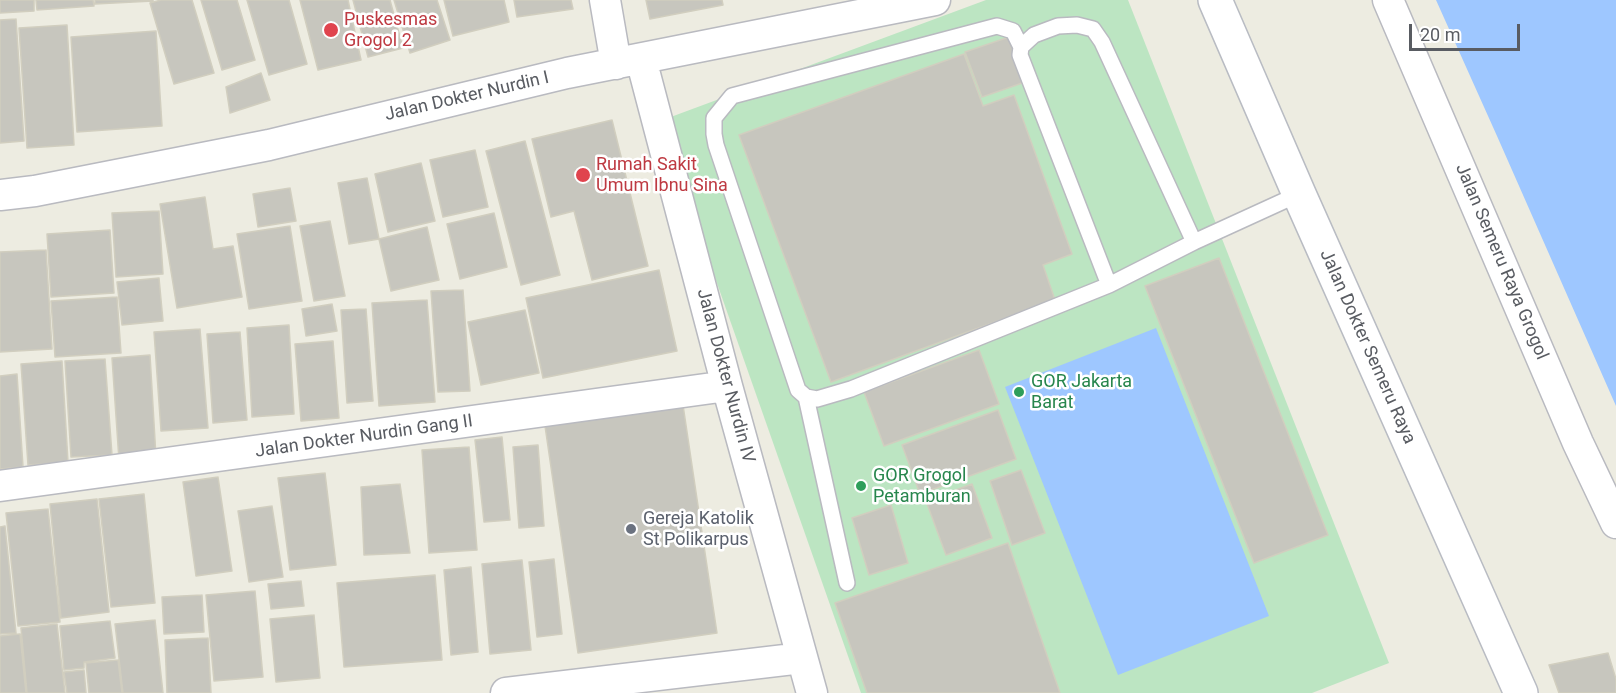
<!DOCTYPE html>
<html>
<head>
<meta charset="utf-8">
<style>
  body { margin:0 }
  #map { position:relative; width:1616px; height:693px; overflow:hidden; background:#edece1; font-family:Roboto,sans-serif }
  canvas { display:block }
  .scale { position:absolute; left:1409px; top:24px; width:111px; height:27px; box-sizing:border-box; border:3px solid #595c62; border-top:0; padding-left:8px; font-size:18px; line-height:21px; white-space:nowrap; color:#595c62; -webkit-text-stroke:4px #fff; paint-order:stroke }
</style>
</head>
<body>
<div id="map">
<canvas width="1616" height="693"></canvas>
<div class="scale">20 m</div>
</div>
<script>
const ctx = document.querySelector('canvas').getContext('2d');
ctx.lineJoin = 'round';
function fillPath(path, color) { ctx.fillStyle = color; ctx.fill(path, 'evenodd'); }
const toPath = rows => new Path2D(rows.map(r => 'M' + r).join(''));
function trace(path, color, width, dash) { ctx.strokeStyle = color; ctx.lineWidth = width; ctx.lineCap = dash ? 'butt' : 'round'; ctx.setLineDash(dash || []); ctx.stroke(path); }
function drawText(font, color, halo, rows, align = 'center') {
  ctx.font = font + ' Roboto,sans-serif'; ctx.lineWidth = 5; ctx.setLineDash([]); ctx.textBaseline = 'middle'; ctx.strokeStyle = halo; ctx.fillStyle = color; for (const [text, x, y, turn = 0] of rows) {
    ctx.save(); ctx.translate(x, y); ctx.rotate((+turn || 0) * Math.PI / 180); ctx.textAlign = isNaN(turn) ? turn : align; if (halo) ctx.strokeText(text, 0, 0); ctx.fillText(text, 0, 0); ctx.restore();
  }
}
fillPath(toPath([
  [986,0,1128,0,1389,663,1312,693,861,693,660,121]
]), '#bce5c2');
fillPath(toPath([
  [1436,0,1616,0,1616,406,1497,136],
  [1156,328,1269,616,1118,675,1005,387]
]), '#9ec7ff');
const building = toPath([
  [0,0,34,0,34,11,0,13,0,0],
  [36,0,93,0,94,6,37,10,36,0],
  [95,0,153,0,153,1,95,4,95,0],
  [161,0,192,0,214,73,174,84,150,3,161,0],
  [201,0,237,0,255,60,222,70,201,0],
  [247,0,289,0,307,64,269,75,247,0],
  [300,0,348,0,361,60,318,70,300,0],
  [353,0,390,0,403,48,368,57,353,0],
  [394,0,437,0,450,40,410,53,394,0],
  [444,0,504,0,509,22,453,36,444,0],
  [514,0,571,0,573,9,517,17,514,0],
  [646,0,722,0,723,5,650,19,646,0],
  [16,19,24,141,0,143,0,20,16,19],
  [67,25,74,145,27,148,19,28,67,25],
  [156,31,162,126,77,132,71,37,156,31],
  [1012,36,1028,81,982,97,965,52,1012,36],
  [964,54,983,106,1014,95,1072,254,1043,265,1055,300,831,382,739,135,964,54],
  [261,73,270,100,230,113,226,87,261,73],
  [612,120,648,266,592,280,574,211,551,217,532,139,612,120],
  [525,141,560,275,521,285,486,151,525,141],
  [475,150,488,207,443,217,430,160,475,150],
  [421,163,435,221,388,232,375,174,421,163],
  [367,178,379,239,349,244,338,183,367,178],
  [290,188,296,221,258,227,253,194,290,188],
  [205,197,213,249,233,246,242,297,177,308,160,204,205,197],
  [159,211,163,274,116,277,112,213,159,211],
  [494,213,507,267,460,279,447,224,494,213],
  [330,221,345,296,314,301,300,226,330,221],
  [290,226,302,301,249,309,237,234,290,226],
  [427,227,439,280,391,291,379,239,427,227],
  [110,230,114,293,51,297,47,234,110,230],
  [46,250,52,349,0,352,0,252,46,250],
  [1219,258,1328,535,1254,563,1145,286,1219,258],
  [659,270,677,351,543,378,526,298,659,270],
  [159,278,163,321,122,325,117,282,159,278],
  [463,290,470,391,438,392,431,291,463,290],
  [117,297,121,353,55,357,51,301,117,297],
  [427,300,435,402,379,406,372,303,427,300],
  [332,304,337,331,306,336,302,309,332,304],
  [366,309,373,401,347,403,341,310,366,309],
  [525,310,539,373,481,385,468,322,525,310],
  [289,325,294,414,252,417,247,328,289,325],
  [200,329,208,428,161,431,154,332,200,329],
  [240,332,247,420,213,423,207,334,240,332],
  [333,341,339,418,301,421,295,344,333,341],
  [979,350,999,404,884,446,864,392,979,350],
  [150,355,156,457,119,460,112,358,150,355],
  [105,359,112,455,71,457,65,361,105,359],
  [62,361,68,462,28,465,21,364,62,361],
  [17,374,23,467,0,469,0,376,17,374],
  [683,405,717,633,578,653,545,426,683,405],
  [998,410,1016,459,920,494,902,445,998,410],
  [502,437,510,520,484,522,475,440,502,437],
  [538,445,544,526,519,528,513,447,538,445],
  [469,447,477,550,429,553,422,450,469,447],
  [1021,470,1045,533,1012,545,990,481,1021,470],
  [325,473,336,565,290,570,278,478,325,473],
  [218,477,232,571,196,576,183,482,218,477],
  [400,484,410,553,364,555,361,487,400,484],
  [972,484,992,538,946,555,926,501,972,484],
  [144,494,155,603,111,607,99,499,144,494],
  [97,499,109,612,61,618,50,504,97,499],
  [891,505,908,563,869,575,852,518,891,505],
  [272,506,283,577,249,582,238,511,272,506],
  [48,509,60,622,18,626,6,513,48,509],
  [5,526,16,633,0,634,0,527,5,526],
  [1008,543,1060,693,867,693,835,603,1008,543],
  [554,559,562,634,537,637,529,562,554,559],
  [522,560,531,650,490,654,482,564,522,560],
  [471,567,478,652,451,655,444,570,471,567],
  [435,575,442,660,344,667,337,583,435,575],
  [301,581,304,606,271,609,268,584,301,581],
  [255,591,263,677,214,681,206,595,255,591],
  [202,595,204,632,164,634,162,597,202,595],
  [314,615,320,678,276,682,270,619,314,615],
  [155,620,163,693,123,693,115,624,155,620],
  [110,621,115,658,84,662,84,668,64,670,60,626,110,621],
  [57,624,65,693,27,693,21,628,57,624],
  [20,634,26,693,0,693,0,636,20,634],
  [208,638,211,693,167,693,165,640,208,638],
  [1608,653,1616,679,1616,693,1559,693,1549,665,1608,653],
  [118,660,122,693,89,693,86,663,118,660],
  [84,670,86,693,67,693,64,672,84,670]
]);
fillPath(building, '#c7c6be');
trace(building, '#d1cebf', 1.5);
const lane = toPath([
  [1021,47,1013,31,997,26,732,96,714,118,714,134,716,145,798,390,806,397,817,399,851,389,1109,285,1020,55,1021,47,1034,35,1058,26,1077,25,1093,29,1102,42,1194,242,1109,285],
  [1194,242,1299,194],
  [806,397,847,583]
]);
const street = toPath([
  [605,0,616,64],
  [1388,0,1578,443,1616,523],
  [641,59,727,386,812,693],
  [0,195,35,191,269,145,567,73,935,0],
  [0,486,727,386],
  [506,693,802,658]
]);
const secondary = toPath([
  [1215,0,1299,194,1521,693]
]);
trace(lane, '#b9bac0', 18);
trace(street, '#b9bac0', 33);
trace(secondary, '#b9bcc3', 36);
trace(lane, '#fff', 15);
trace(street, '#fff', 30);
trace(secondary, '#fff', 33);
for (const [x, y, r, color] of [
  [331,30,8,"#e0444e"],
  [583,175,8,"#e0444e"],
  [1019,392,6,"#2e9e5b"],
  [861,486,6,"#2e9e5b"],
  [631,529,6,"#6b7280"]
]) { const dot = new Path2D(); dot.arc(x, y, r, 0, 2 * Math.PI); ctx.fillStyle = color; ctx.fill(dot); trace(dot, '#fff', 2); }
drawText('18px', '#be3a42', '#fff', [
  ["Puskesmas",344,20],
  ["Grogol 2",344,41],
  ["Rumah Sakit",596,165],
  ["Umum Ibnu Sina",596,186]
], 'left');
drawText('18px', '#595c62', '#fff', [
  ["Jalan Dokter Nurdin I",467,97,-13],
  ["Jalan Semeru Raya Grogol",1501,262,67],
  ["Jalan Dokter Semeru Raya",1367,347,66],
  ["Jalan Dokter Nurdin IV",725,376,75],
  ["Jalan Dokter Nurdin Gang II",364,437,-8]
]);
drawText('18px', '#27864d', '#fff', [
  ["GOR Jakarta",1031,382],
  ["Barat",1031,403],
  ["GOR Grogol",873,476],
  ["Petamburan",873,497]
], 'left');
drawText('18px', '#5b616d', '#fff', [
  ["Gereja Katolik",643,519],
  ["St Polikarpus",643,540]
], 'left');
</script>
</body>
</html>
